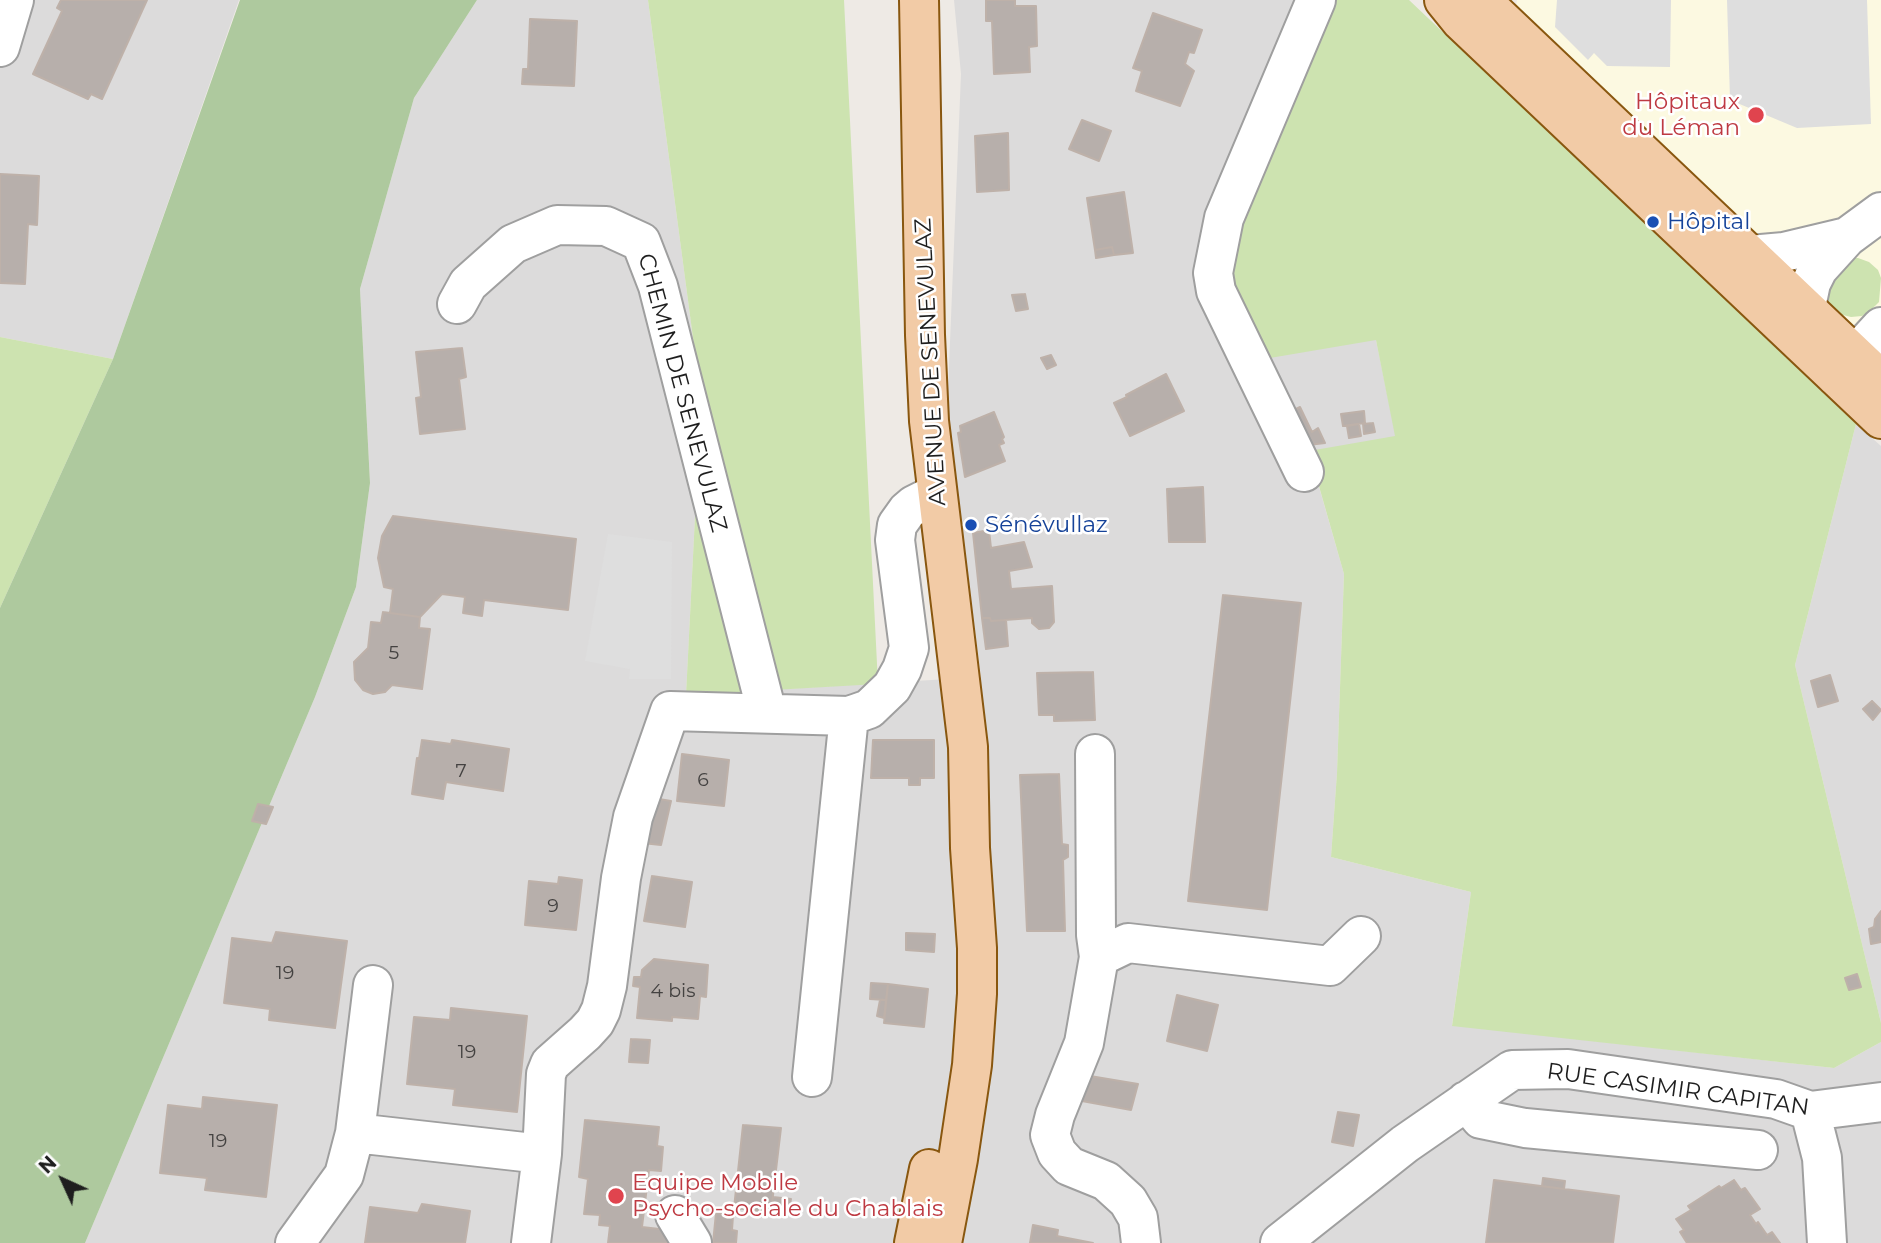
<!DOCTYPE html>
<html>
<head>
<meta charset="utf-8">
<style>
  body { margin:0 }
  #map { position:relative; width:1881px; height:1243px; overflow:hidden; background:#eeeae5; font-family:Montserrat,sans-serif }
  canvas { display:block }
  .north { position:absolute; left:28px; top:1145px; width:70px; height:70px; -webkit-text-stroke:5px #fff; paint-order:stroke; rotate:315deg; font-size:19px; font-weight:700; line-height:28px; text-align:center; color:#1e1e1e }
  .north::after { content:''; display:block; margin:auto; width:24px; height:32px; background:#1e1e1e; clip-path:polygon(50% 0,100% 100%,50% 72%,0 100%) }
</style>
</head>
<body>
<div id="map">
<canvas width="1881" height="1243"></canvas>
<div class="north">N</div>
</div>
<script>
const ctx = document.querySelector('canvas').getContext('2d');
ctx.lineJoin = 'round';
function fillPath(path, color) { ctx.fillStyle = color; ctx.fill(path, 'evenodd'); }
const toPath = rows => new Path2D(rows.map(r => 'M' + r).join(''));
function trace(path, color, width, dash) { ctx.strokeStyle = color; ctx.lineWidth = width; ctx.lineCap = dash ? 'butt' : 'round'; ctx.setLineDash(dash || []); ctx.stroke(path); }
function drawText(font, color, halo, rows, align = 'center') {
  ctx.font = font + ' Montserrat,sans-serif'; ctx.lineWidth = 5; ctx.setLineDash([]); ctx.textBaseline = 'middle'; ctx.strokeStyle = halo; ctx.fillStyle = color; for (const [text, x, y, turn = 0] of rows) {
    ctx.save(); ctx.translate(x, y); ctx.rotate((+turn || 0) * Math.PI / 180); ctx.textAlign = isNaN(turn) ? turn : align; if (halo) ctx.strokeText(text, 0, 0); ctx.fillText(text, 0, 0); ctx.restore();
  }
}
fillPath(toPath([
  [0,0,239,0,113,359,0,337],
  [477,0,648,0,701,398,686,695,981,677,947,415,961,74,954,0,1334,0,1376,340,1396,437,1309,452,1344,574,1337,773,1331,857,1471,892,1452,1025,1834,1068,1881,1042,1881,1243,85,1243,315,697,356,587,370,483,360,289,414,98],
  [1856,424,1881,446,1881,1023,1795,665]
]), '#dcdbdb');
fillPath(toPath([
  [1517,0,1881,0,1881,354,1833,314,1745,224,1516,6]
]), '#fcf9e1');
fillPath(toPath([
  [648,0,844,0,878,684,686,695,701,398],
  [1334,0,1409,0,1856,424,1795,665,1881,1023,1881,1042,1834,1068,1452,1026,1471,892,1331,857,1337,773,1344,574,1309,451,1395,436,1376,340,1264,359,1232,295,1230,247],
  [1846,258,1858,258,1869,262,1878,270,1881,278,1879,302,1871,310,1862,316,1851,317,1839,314,1830,306,1825,296],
  [0,337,113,359,0,608]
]), '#cde3b0');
fillPath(toPath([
  [240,0,477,0,414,98,360,289,370,483,356,587,315,697,85,1243,0,1243,0,608,113,359]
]), '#aec99e');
fillPath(toPath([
  [1557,0,1671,0,1670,67,1607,66,1594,53,1588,60,1555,27],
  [1727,0,1867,0,1871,124,1797,128,1730,100],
  [608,534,672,542,671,679,629,679,630,669,585,661]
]), '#dedede');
const building = toPath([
  [61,0,147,0,102,99,91,94,88,99,33,74,62,11,57,8,61,0],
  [986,0,1015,0,1015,6,1036,6,1037,46,1029,47,1030,72,994,74,992,21,986,21,986,0],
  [1153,13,1202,30,1194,53,1189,52,1185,64,1194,71,1180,106,1136,91,1142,71,1133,68,1153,13],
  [530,19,577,21,574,86,522,84,523,69,528,69,530,19],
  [1082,120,1111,131,1099,161,1069,149,1082,120],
  [1008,133,1009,190,977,192,975,136,1008,133],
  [0,174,39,176,37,225,28,224,25,284,0,283,0,174],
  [1124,192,1133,253,1114,255,1112,247,1095,250,1087,198,1124,192],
  [1112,247,1114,255,1096,258,1095,250,1112,247],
  [1025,294,1028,309,1016,311,1012,295,1025,294],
  [462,348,466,377,459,379,465,429,420,434,416,398,421,397,416,352,462,348],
  [1051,355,1056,365,1047,369,1041,358,1051,355],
  [1166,374,1184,411,1130,436,1114,403,1127,397,1126,395,1166,374],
  [1300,407,1312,432,1318,428,1325,443,1300,446,1290,412,1300,407],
  [1364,411,1365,423,1343,426,1341,414,1364,411],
  [994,412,1004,437,1002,439,1004,443,999,445,1005,461,965,477,958,433,961,432,960,426,994,412],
  [1373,423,1375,432,1364,434,1363,424,1373,423],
  [1359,424,1361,436,1349,438,1347,426,1359,424],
  [1203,487,1205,542,1169,542,1167,489,1203,487],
  [393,516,576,539,568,610,484,600,482,616,463,613,465,597,442,594,420,617,390,613,393,589,384,587,378,558,382,536,393,516],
  [989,530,991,548,1024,542,1032,567,1009,571,1011,589,1052,586,1054,622,1049,628,1039,629,1032,623,1032,618,991,621,990,618,982,618,973,533,989,530],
  [1223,595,1301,603,1267,910,1188,901,1223,595],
  [383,612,420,617,419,628,430,629,422,689,392,685,385,692,373,694,363,690,355,680,354,662,368,648,371,622,381,623,383,612],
  [982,618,990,618,991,621,1006,620,1008,646,986,649,982,618],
  [1093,672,1095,720,1054,721,1054,715,1039,715,1037,673,1093,672],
  [1830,675,1838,701,1818,707,1811,681,1830,675],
  [1872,701,1881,710,1873,720,1863,709,1872,701],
  [422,740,451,744,452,740,509,749,503,791,446,782,443,799,412,794,417,758,419,759,422,740],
  [873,740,934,740,934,778,920,778,920,785,909,785,909,778,871,778,873,740],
  [682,754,729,760,724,806,677,801,682,754],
  [1059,774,1062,844,1068,845,1068,857,1063,860,1065,931,1027,931,1020,775,1059,774],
  [653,798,671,801,661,845,642,843,653,798],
  [258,804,273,807,266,824,252,821,258,804],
  [652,876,692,882,685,927,644,921,652,876],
  [559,877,582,880,576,930,525,925,529,881,558,884,559,877],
  [1881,911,1881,942,1871,944,1869,929,1874,927,1875,919,1881,911],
  [276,932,347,941,335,1028,269,1020,270,1009,224,1003,232,938,272,943,276,932],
  [906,933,935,934,934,952,906,950,906,933],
  [654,959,708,965,706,997,700,996,698,1019,672,1017,672,1021,637,1018,640,987,633,986,634,977,641,977,642,970,654,959],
  [1857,974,1861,987,1849,990,1845,978,1857,974],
  [871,983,888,984,886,1000,870,999,871,983],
  [888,984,928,989,924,1027,884,1023,888,984],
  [1177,995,1218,1005,1207,1051,1167,1041,1177,995],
  [880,1000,886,1000,884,1018,877,1016,880,1000],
  [451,1008,527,1016,517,1112,453,1105,455,1089,407,1084,414,1017,450,1020,451,1008],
  [631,1039,650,1040,648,1063,629,1062,631,1039],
  [1078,1074,1138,1084,1131,1110,1071,1099,1078,1074],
  [203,1097,277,1105,266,1197,205,1190,207,1178,160,1173,168,1105,202,1109,203,1097],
  [1338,1112,1359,1115,1353,1146,1332,1142,1338,1112],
  [585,1120,659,1127,657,1146,663,1147,661,1171,649,1170,642,1227,668,1230,667,1243,608,1243,610,1226,599,1225,600,1215,584,1214,588,1179,579,1177,585,1120],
  [743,1125,781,1128,771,1212,734,1208,743,1125],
  [1543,1178,1565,1181,1564,1189,1542,1186,1543,1178],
  [1494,1180,1619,1196,1613,1243,1486,1243,1494,1180],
  [1734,1180,1741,1190,1745,1188,1760,1209,1750,1215,1756,1224,1758,1222,1767,1235,1772,1232,1780,1243,1687,1243,1680,1232,1684,1230,1676,1219,1691,1210,1688,1206,1719,1186,1721,1188,1734,1180],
  [773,1197,791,1199,788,1214,771,1212,773,1197],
  [422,1204,470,1211,465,1243,365,1243,370,1207,418,1213,422,1204],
  [716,1213,733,1216,732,1230,737,1231,736,1243,713,1243,716,1213],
  [1033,1225,1058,1230,1057,1236,1093,1243,1030,1243,1033,1225]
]);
fillPath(building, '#b7afab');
trace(building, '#beb1a9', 2);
const minor = toPath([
  [0,47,14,0],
  [1750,255,1784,252,1847,237],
  [457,304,468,284,513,244,557,225,606,226,641,242,658,286,767,713],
  [1800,336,1811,283,1818,269,1847,237,1881,212],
  [1836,376,1881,327],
  [1304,472,1216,291,1213,273,1224,218,1316,0],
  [1095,754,1096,935,1099,957,1084,1043,1055,1115,1050,1135,1057,1153,1069,1166,1106,1181,1128,1201,1138,1218,1141,1243],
  [1099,957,1128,943,1330,966,1361,936],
  [812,1077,849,716],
  [1466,1101,1481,1119,1525,1128,1758,1150],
  [1810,1111,1822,1158,1827,1243],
  [355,1133,373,985],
  [675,1215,692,1243],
  [295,1243,344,1175,355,1133,542,1154],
  [531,1243,542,1154,546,1074,550,1064,585,1033,595,1022,601,1010,607,986,621,878,633,817,670,711,849,716,869,709,892,687,902,669,909,648,895,540,897,525,907,511,914,505,936,494],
  [1280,1243,1405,1144,1512,1070,1568,1069,1776,1099,1810,1111,1881,1102]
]);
const major = toPath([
  [919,0,925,335,929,421,968,747,970,848,977,948,977,994,972,1065,958,1159,942,1243],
  [1444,0,1461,21,1881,419],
  [1481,0,1881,380],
  [914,1243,929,1169]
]);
trace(minor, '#9f9f9f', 42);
trace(major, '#89570f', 42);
trace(minor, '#fff', 38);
trace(major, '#f2cba6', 38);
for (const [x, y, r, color] of [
  [1756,115,9,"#e0444e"],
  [1653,222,7,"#1a4fb4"],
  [971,525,7,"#1a4fb4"],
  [616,1196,9,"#e0444e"]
]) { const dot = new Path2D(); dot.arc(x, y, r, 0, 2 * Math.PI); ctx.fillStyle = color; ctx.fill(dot); trace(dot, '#fff', 2.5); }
drawText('19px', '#444241', null, [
  ["5",394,653],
  ["7",461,771],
  ["6",703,780],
  ["9",553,906],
  ["19",285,973],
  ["4 bis",673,991],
  ["19",467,1052],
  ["19",218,1141]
]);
drawText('23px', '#be3a42', '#fff', [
  ["Hôpitaux",1740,102],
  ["du Léman",1740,128],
  ["Equipe Mobile",632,1183,"left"],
  ["Psycho-sociale du Chablais",632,1209,"left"]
], 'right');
drawText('23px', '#164399', '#fff', [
  ["Hôpital",1667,222],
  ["Sénévullaz",985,525]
], 'left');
drawText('23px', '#1e1e1e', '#fff', [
  ["AVENUE DE SENEVULAZ",931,362,-93],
  ["CHEMIN DE SENEVULAZ",682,393,75],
  ["RUE CASIMIR CAPITAN",1678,1090,8]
]);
</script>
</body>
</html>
